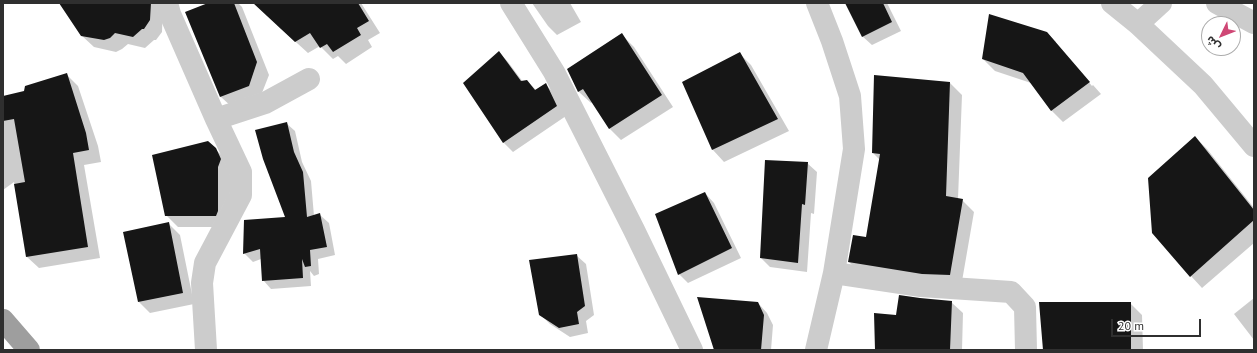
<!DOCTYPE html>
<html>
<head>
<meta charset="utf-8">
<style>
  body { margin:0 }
  #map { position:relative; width:1257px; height:353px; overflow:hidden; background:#fff; font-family:"PT Sans","Noto Sans Arabic",sans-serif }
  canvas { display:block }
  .frame { position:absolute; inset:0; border:4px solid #2f2f2f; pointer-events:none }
  .north { position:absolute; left:1201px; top:16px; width:40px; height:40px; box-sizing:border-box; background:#fff; border:1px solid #acacac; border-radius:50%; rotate:227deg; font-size:11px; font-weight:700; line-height:16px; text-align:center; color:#2f2f2f }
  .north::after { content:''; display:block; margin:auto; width:14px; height:18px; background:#cf4775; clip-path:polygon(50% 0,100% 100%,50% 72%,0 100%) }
  .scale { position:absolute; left:1111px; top:319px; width:90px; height:18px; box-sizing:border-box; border:2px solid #2f2f2f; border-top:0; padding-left:5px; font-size:12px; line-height:14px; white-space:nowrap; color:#2f2f2f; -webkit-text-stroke:3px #fff; paint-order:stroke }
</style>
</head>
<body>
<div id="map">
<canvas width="1257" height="353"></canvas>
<div class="frame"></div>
<div class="north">ش</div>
<div class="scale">20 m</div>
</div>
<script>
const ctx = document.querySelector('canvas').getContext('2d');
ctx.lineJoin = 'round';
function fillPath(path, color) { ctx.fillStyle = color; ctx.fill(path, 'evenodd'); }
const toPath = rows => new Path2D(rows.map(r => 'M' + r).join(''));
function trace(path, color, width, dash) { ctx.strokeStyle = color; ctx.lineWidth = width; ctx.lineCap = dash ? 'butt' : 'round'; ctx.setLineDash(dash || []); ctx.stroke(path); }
fillPath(toPath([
  [61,3,163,3,162,32,156,40,154,40,145,48,128,44,122,49,116,52,94,47,81,35],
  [211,3,238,3,242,7,269,75,260,98,233,108,221,97],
  [276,3,361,3,380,33,368,40,372,47,346,64,338,56,333,59,320,46,308,53,277,25],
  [532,3,570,3,581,22,557,35,548,26],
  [846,3,887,3,901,31,872,45,862,36],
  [1047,33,1056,42,1055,42,1092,86,1093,85,1101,94,1063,122,1051,110,1031,83,995,71,983,59],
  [622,35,634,47,673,107,621,140,609,128,593,102,591,103,579,92,568,70],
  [499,52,508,62,523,82,527,81,536,90,545,84,555,94,566,116,513,152,504,143,464,83],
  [739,53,751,65,789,131,724,162,713,150,683,83],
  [66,74,78,86,98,146,101,162,84,165,100,258,39,268,27,257,14,182,3,190,3,97,25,92],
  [950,83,962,95,958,199,962,200,974,212,961,287,861,274,849,262,867,238,880,160,873,153],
  [286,123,295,131,302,162,311,181,314,216,320,215,329,223,335,255,318,259,319,274,314,276,310,271,311,286,271,289,263,280,261,259,253,262,244,253,286,217],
  [1195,137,1207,149,1254,208,1254,243,1202,288,1191,276],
  [215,149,228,161,233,172,230,180,230,223,228,227,178,227,166,215],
  [807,163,817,172,814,214,811,213,807,272,770,267,761,258],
  [705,193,714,203,741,258,688,283,679,274],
  [169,224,180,235,194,304,150,313,139,302],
  [576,255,586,264,594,315,586,321,588,333,570,337,550,324,540,314],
  [1254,298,1254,340,1234,314],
  [951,302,963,313,962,350,876,350,897,316],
  [758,303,767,313,773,325,771,350,715,350],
  [1130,303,1142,315,1143,350,1044,350]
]), '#0003');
fillPath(toPath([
  [59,3,151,3,150,20,144,29,142,29,133,37,115,33,110,38,104,40,81,36],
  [208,3,234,3,257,62,249,86,220,97,185,12],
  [253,3,358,3,369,21,357,28,361,35,333,52,327,44,320,48,310,33,295,42],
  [845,3,883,3,892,22,862,37],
  [989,14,1047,32,1090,82,1051,111,1023,73,982,59],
  [622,33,662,95,609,129,583,89,578,92,567,69],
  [499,51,521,81,527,80,535,90,546,83,557,106,503,143,463,83],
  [740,52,778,119,712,150,682,82],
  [67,73,86,133,89,150,73,153,88,247,26,257,14,184,25,182,14,119,3,121,3,96,24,91,25,86],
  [874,75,950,82,946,196,963,199,950,275,922,274,848,262,853,235,866,237,880,154,872,153],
  [287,122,294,152,303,172,307,217,320,213,327,247,310,250,311,266,305,267,302,259,303,278,262,281,260,249,243,254,244,220,285,217,263,159,255,130],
  [1195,136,1254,210,1254,220,1190,277,1152,233,1148,178],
  [208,141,216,148,221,159,218,167,218,211,216,216,165,216,152,155],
  [765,160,808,162,805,205,802,204,798,263,760,258],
  [705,192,732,248,678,275,655,214],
  [169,222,183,293,138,302,123,232],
  [577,254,585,306,577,312,579,324,559,328,539,315,529,260],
  [899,295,920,298,952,301,950,350,875,350,874,313,896,315],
  [697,297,758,302,764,315,761,350,714,350],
  [1039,302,1131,302,1131,350,1043,350]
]), '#161616');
trace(toPath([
  [167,3,170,14,216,119,241,172,241,195,205,263,202,283,206,350],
  [1112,3,1138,24,1203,85,1254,146],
  [1217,3,1254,23],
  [1138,24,1161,3],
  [216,119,265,103,309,79],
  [834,273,921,286,1011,292,1025,307,1026,350],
  [816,350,834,273,854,149,850,96,832,41,817,3]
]), '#ccc', 22);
trace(toPath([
  [511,3,554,72,634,230,692,350]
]), '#ccc', 22);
trace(toPath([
  [3,320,29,350]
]), '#9e9e9e', 22);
</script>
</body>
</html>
